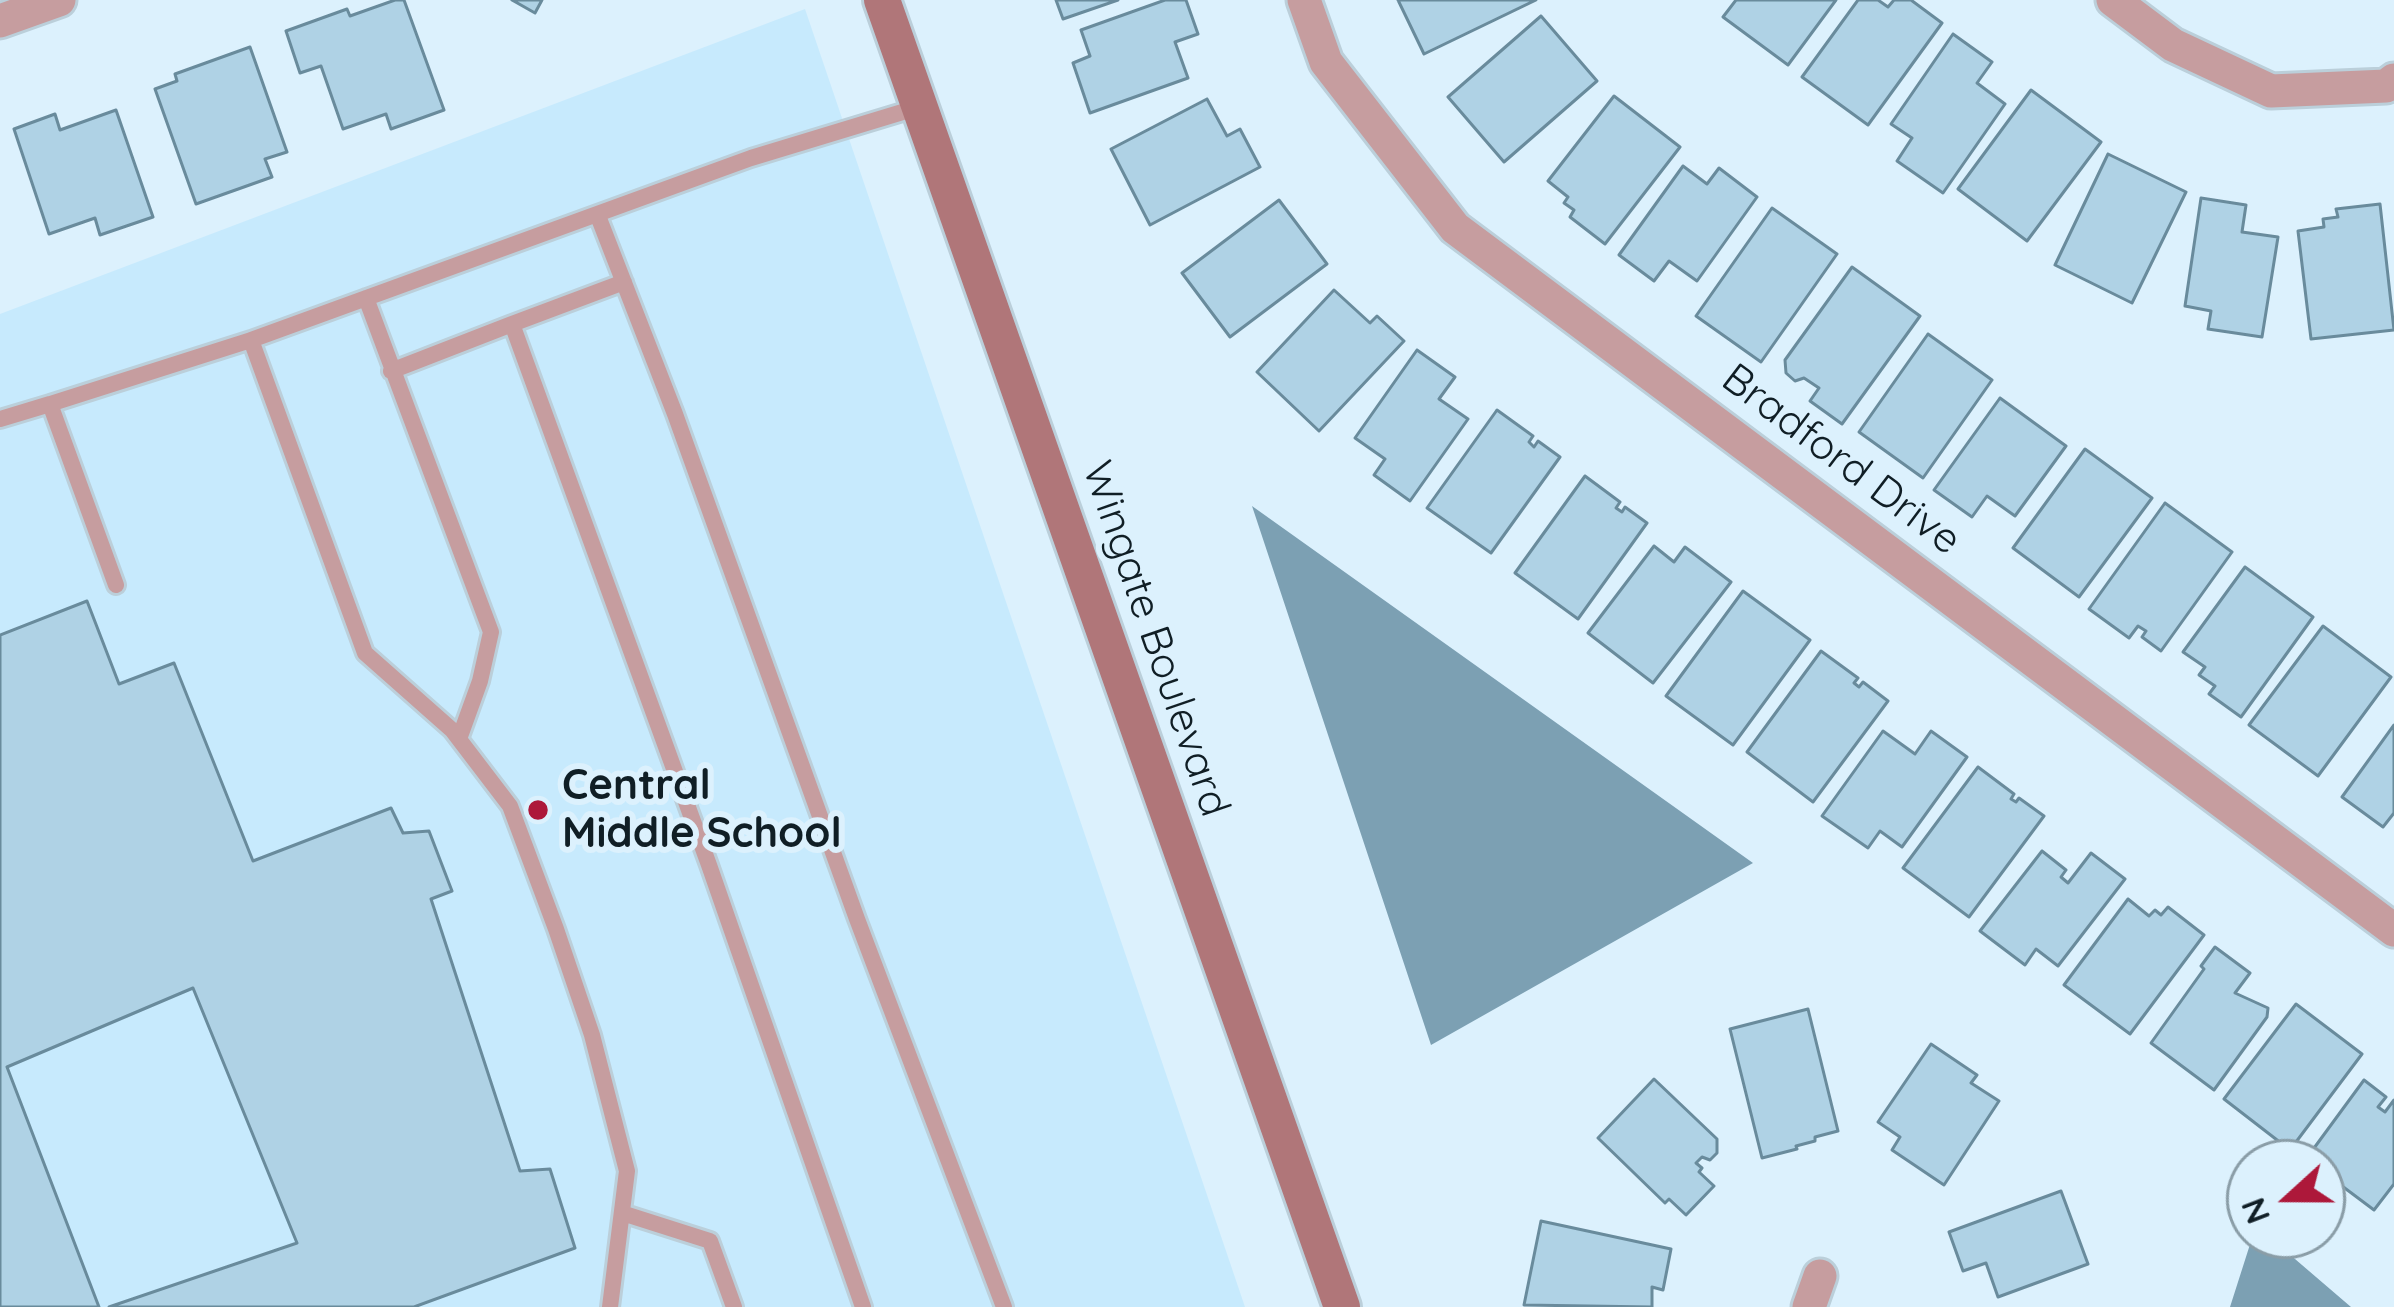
<!DOCTYPE html>
<html>
<head>
<meta charset="utf-8">
<style>
  body { margin:0 }
  #map { position:relative; width:2394px; height:1307px; overflow:hidden; background:#dcf1fd; font-family:Quicksand,sans-serif }
  canvas { display:block }
  .north { position:absolute; left:2226px; top:1139px; width:120px; height:120px; box-sizing:border-box; background:#dcf1fd; border:3px solid #8a9da7; border-radius:50%; rotate:249deg; font-size:33px; font-weight:700; line-height:48px; text-align:center; color:#101e25 }
  .north::after { content:''; display:block; margin:auto; width:42px; height:54px; background:#ad183a; clip-path:polygon(50% 0,100% 100%,50% 72%,0 100%) }
</style>
</head>
<body>
<div id="map">
<canvas width="2394" height="1307"></canvas>
<div class="north">N</div>
</div>
<script>
const ctx = document.querySelector('canvas').getContext('2d');
ctx.lineJoin = 'round';
function fillPath(path, color) { ctx.fillStyle = color; ctx.fill(path, 'evenodd'); }
const toPath = rows => new Path2D(rows.map(r => 'M' + r).join(''));
function trace(path, color, width, dash) { ctx.strokeStyle = color; ctx.lineWidth = width; ctx.lineCap = dash ? 'butt' : 'round'; ctx.setLineDash(dash || []); ctx.stroke(path); }
function drawText(font, color, halo, rows, align = 'center') {
  ctx.font = font + ' Quicksand,sans-serif'; ctx.lineWidth = 12; ctx.setLineDash([]); ctx.textBaseline = 'middle'; ctx.strokeStyle = halo; ctx.fillStyle = color; for (const [text, x, y, turn = 0] of rows) {
    ctx.save(); ctx.translate(x, y); ctx.rotate((+turn || 0) * Math.PI / 180); ctx.textAlign = isNaN(turn) ? turn : align; if (halo) ctx.strokeText(text, 0, 0); ctx.fillText(text, 0, 0); ctx.restore();
  }
}
fillPath(toPath([
  [805,9,1245,1307,0,1307,0,314]
]), '#c7eafd');
fillPath(toPath([
  [1252,506,1753,863,1431,1045],
  [2253,1235,2267,1235,2351,1307,2230,1307]
]), '#7ca0b3');
const building = toPath([
  [395,0,404,0,444,110,391,129,386,114,343,129,321,66,300,73,286,31,347,9,350,16,395,0],
  [512,0,542,0,535,13,512,0],
  [1056,0,1118,0,1063,19,1056,0],
  [1165,0,1186,0,1198,34,1175,42,1188,78,1090,113,1073,63,1090,56,1081,30,1165,0],
  [1398,0,1536,0,1424,54,1398,0],
  [1736,0,1836,0,1788,65,1723,17,1736,0],
  [1858,0,1878,0,1888,7,1894,0,1911,0,1942,23,1868,125,1802,77,1858,0],
  [1541,16,1597,81,1504,162,1448,97,1541,16],
  [1953,34,1992,62,1977,83,2005,104,1943,193,1897,161,1912,138,1891,124,1953,34],
  [250,47,287,152,265,159,272,177,196,204,155,89,177,81,175,74,250,47],
  [2031,90,2101,142,2027,241,1958,189,2031,90],
  [1614,96,1680,147,1605,244,1570,217,1574,210,1564,203,1568,197,1548,181,1614,96],
  [1207,99,1227,136,1240,129,1260,167,1150,225,1111,149,1207,99],
  [116,110,153,217,100,235,95,218,49,234,14,129,55,114,60,130,116,110],
  [2108,154,2186,192,2132,303,2055,265,2108,154],
  [1683,166,1707,184,1719,168,1757,197,1697,281,1669,261,1654,281,1619,255,1683,166],
  [2201,198,2246,205,2242,232,2278,237,2262,337,2208,329,2211,311,2185,306,2201,198],
  [1279,200,1327,264,1230,337,1182,273,1279,200],
  [2380,204,2394,330,2311,339,2298,231,2324,227,2323,219,2338,217,2336,209,2380,204],
  [1772,208,1837,254,1761,362,1696,316,1772,208],
  [1852,267,1920,316,1842,424,1810,401,1819,388,1804,378,1795,381,1786,373,1785,360,1852,267],
  [1334,290,1370,323,1377,316,1404,341,1319,431,1257,372,1334,290],
  [1928,334,1992,380,1923,478,1859,432,1928,334],
  [1417,350,1455,377,1439,399,1468,419,1410,501,1374,475,1385,459,1355,438,1417,350],
  [2000,398,2066,446,2015,516,1987,496,1972,517,1934,490,2000,398],
  [1497,410,1533,436,1529,442,1534,447,1538,441,1560,457,1491,553,1427,508,1497,410],
  [2085,449,2152,498,2079,597,2013,548,2085,449],
  [1585,476,1620,502,1616,508,1622,512,1625,507,1647,523,1578,619,1515,573,1585,476],
  [2165,503,2232,552,2161,651,2142,637,2146,631,2138,626,2129,638,2089,609,2165,503],
  [1654,546,1674,562,1685,547,1731,582,1653,683,1588,633,1654,546],
  [2245,567,2313,617,2241,717,2209,694,2215,686,2199,675,2205,667,2183,652,2245,567],
  [1743,591,1810,640,1733,745,1666,696,1743,591],
  [87,601,119,684,174,663,253,861,391,808,403,833,429,831,452,891,431,899,520,1171,550,1169,575,1248,414,1307,109,1307,297,1243,193,988,7,1067,99,1307,0,1307,0,635,87,601],
  [2323,626,2391,677,2318,776,2249,725,2323,626],
  [1821,651,1858,678,1854,683,1859,687,1863,682,1888,701,1813,802,1747,752,1821,651],
  [2394,725,2394,813,2383,827,2342,797,2394,725],
  [1883,731,1915,754,1931,731,1967,757,1902,847,1880,831,1868,848,1822,816,1883,731],
  [1978,767,2014,794,2011,799,2016,802,2019,798,2044,816,1969,917,1903,868,1978,767],
  [2042,851,2066,870,2061,877,2068,883,2091,853,2125,879,2058,966,2036,949,2025,965,1980,931,2042,851],
  [2128,899,2149,916,2155,910,2161,915,2168,907,2204,935,2130,1034,2064,985,2128,899],
  [2215,947,2250,973,2235,993,2268,1008,2267,1017,2214,1090,2151,1043,2204,969,2201,966,2215,947],
  [2296,1004,2362,1054,2290,1150,2224,1099,2296,1004],
  [1808,1009,1838,1131,1815,1137,1815,1141,1796,1146,1797,1149,1762,1158,1730,1029,1808,1009],
  [1931,1044,1977,1075,1971,1083,1999,1101,1944,1185,1892,1150,1900,1137,1878,1122,1931,1044],
  [1654,1079,1717,1139,1717,1153,1710,1160,1702,1157,1696,1163,1702,1168,1699,1172,1714,1186,1686,1215,1669,1199,1665,1203,1598,1138,1654,1079],
  [2364,1080,2386,1097,2378,1107,2385,1112,2394,1100,2394,1184,2374,1210,2322,1171,2322,1163,2306,1159,2364,1080],
  [2061,1191,2088,1264,1998,1297,1986,1263,1963,1271,1949,1232,2061,1191],
  [1541,1221,1671,1249,1663,1290,1652,1287,1652,1307,1524,1305,1541,1221]
]);
fillPath(building, '#afd2e5');
trace(building, '#698b9c', 3);
const lane = toPath([
  [598,216,675,414,857,919,1004,1307],
  [366,298,491,632,480,681,459,739],
  [512,324,624,282],
  [391,371,512,324,709,865,863,1307],
  [0,419,50,404],
  [116,585,50,404,251,340],
  [622,1213,710,1241,734,1307],
  [610,1307,627,1171,592,1035,556,929,510,806,452,730,365,653,251,340,751,158,919,107]
]);
const street = toPath([
  [1304,0,1326,62,1455,228,2394,930],
  [2113,0,2173,45,2271,91,2386,86,2394,80],
  [0,21,59,0],
  [1809,1307,1820,1276]
]);
const secondary = toPath([
  [882,0,1342,1307]
]);
trace(lane, '#bbcfda', 22);
trace(street, '#bbcfda', 39);
trace(secondary, '#bbcfda', 42);
trace(lane, '#c69d9f', 16);
trace(street, '#c69d9f', 33);
trace(secondary, '#b07679', 36);
for (const [x, y, r, color] of [
  [538,810,12,"#ad183a"]
]) { const dot = new Path2D(); dot.arc(x, y, r, 0, 2 * Math.PI); ctx.fillStyle = color; ctx.fill(dot); trace(dot, '#dcf1fd', 4.5); }
drawText('42px', '#101e25', '#dcf1fd', [
  ["Bradford Drive",1841,460,37],
  ["Wingate Boulevard",1155,639,71]
]);
drawText('bold 42px', '#101e25', '#dcf1fd', [
  ["Central",562,786],
  ["Middle School",562,834]
], 'left');
</script>
</body>
</html>
